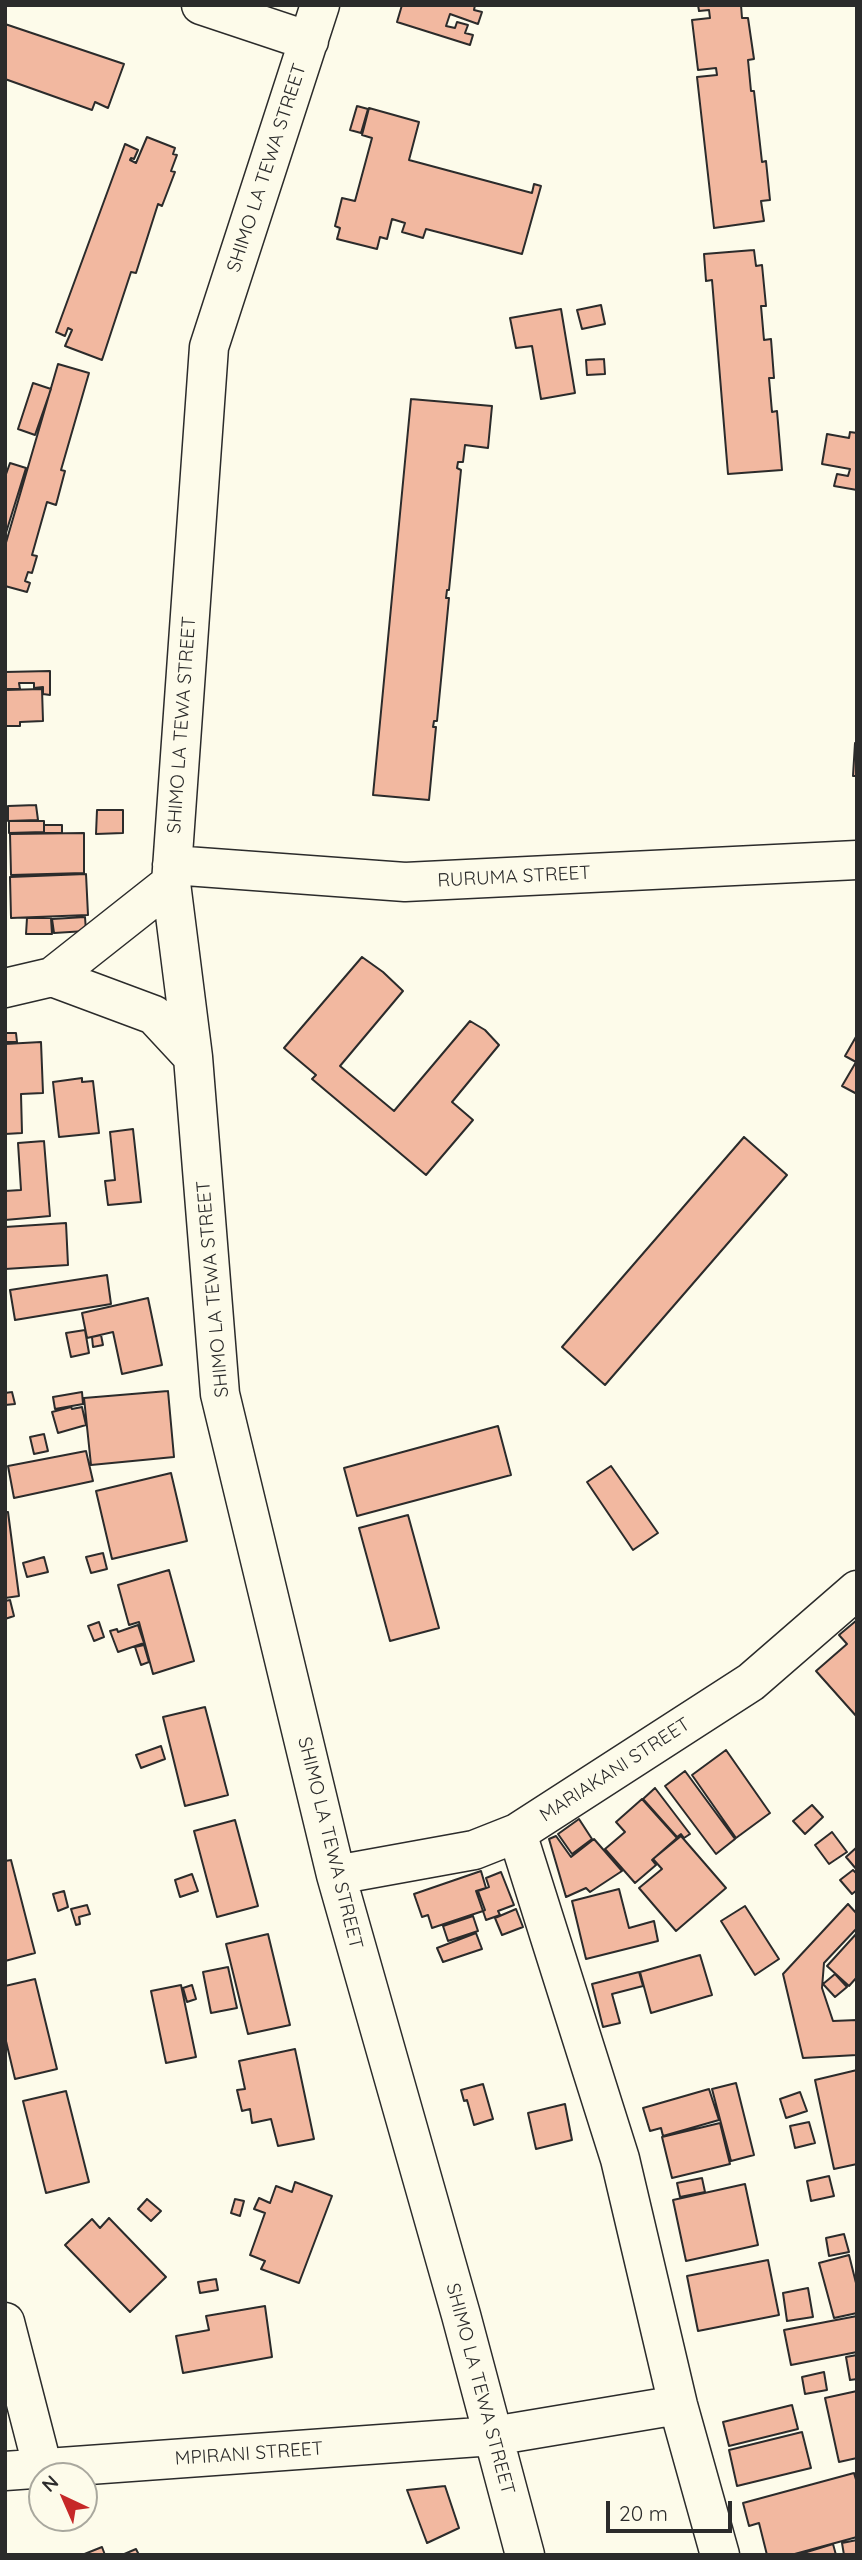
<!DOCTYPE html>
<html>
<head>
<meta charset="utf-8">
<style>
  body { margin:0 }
  #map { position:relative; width:862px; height:2560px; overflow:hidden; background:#fdfbea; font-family:Quicksand,sans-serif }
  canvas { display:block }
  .frame { position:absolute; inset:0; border:7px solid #2b2b2b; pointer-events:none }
  .north { position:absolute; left:28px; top:2462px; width:70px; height:70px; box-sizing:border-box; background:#fdfbea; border:2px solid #a9a89e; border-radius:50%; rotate:316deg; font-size:19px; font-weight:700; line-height:28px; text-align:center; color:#2b2b2b }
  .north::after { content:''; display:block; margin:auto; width:24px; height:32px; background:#c62828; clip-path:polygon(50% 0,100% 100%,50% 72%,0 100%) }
  .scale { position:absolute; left:606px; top:2501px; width:126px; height:32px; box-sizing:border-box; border:4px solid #2b2b2b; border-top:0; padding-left:9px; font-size:21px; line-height:24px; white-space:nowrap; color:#2b2b2b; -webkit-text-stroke:5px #fdfbea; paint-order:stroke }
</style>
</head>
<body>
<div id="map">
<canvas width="862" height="2560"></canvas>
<div class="frame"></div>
<div class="north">N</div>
<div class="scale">20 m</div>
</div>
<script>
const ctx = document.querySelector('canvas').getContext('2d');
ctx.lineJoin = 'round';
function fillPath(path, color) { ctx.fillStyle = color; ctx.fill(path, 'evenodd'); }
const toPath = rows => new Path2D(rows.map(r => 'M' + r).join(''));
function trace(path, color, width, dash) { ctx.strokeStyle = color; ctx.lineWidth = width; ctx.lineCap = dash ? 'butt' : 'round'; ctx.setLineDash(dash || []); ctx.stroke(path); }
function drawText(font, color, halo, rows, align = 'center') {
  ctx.font = font + ' Quicksand,sans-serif'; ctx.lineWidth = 5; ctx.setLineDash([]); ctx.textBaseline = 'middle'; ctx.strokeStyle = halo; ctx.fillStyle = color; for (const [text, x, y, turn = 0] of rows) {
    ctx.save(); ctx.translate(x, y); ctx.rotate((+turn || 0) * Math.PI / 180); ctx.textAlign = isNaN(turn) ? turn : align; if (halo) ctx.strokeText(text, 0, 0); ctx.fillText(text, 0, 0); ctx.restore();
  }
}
const building = toPath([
  [402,5,475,5,474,10,482,12,478,24,450,14,446,26,455,28,457,22,468,25,465,33,473,35,470,45,397,22,402,5],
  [698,5,741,5,742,18,748,18,754,59,748,60,751,91,754,91,762,162,766,161,770,200,761,201,764,221,714,228,697,77,717,75,716,68,698,70,692,20,710,18,709,10,699,11,698,5],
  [5,24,124,64,108,108,95,102,92,110,5,79,5,24],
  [357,106,368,109,361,133,350,130,357,106],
  [369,108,419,122,409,160,532,193,534,184,541,186,522,254,426,229,423,238,402,232,405,223,392,219,387,239,380,237,377,249,337,239,340,228,335,226,342,198,355,201,372,138,362,135,369,108],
  [147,137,175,148,173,154,177,155,171,171,175,172,162,206,158,204,136,273,131,272,102,360,65,346,72,330,68,328,65,336,56,332,125,144,138,150,134,159,131,158,130,160,136,163,147,137],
  [754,250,756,266,762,265,766,306,761,306,764,340,771,339,774,378,769,378,772,412,777,411,782,470,728,474,712,280,706,281,704,254,754,250],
  [601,305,605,324,582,329,577,310,601,305],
  [561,309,575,393,541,399,532,346,516,348,510,318,561,309],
  [604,359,605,374,587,375,586,360,604,359],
  [58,364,89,373,61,470,65,471,56,505,47,502,32,555,37,556,32,573,28,572,25,581,30,583,27,592,5,586,5,546,58,364],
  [33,383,51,389,35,435,18,429,33,383],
  [411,399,492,406,488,448,465,445,463,462,458,462,457,468,461,470,449,590,447,590,446,598,449,598,437,721,434,721,433,727,436,727,429,800,373,795,411,399],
  [850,432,857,433,857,490,834,486,837,474,848,476,850,469,822,464,827,434,849,438,850,432],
  [10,463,26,468,5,536,5,477,10,463],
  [50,671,50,695,43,694,43,687,34,688,34,683,19,683,20,689,5,689,5,672,50,671],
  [42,689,43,721,20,722,20,726,5,726,5,690,42,689],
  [855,743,857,743,857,776,853,776,855,743],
  [36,805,38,820,8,821,8,806,36,805],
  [97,810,123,810,123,833,96,834,97,810],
  [9,821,44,821,44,832,9,833,9,821],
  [44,825,62,825,62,833,44,833,44,825],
  [84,833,84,873,11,875,10,834,84,833],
  [86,874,88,915,11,918,10,877,86,874],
  [85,917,86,931,54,933,52,919,85,917],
  [27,918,51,918,52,934,26,934,27,918],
  [362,957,383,972,403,991,340,1066,394,1111,470,1021,485,1030,499,1045,452,1102,473,1120,426,1175,312,1079,316,1075,284,1048,362,957],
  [5,1033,16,1033,17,1042,5,1042,5,1033],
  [857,1035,857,1094,842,1086,856,1062,845,1056,857,1035],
  [41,1042,43,1093,21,1094,22,1133,5,1134,5,1044,41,1042],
  [82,1078,82,1082,93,1081,99,1133,59,1137,53,1082,82,1078],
  [133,1129,141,1202,108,1205,105,1181,115,1180,110,1132,133,1129],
  [744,1137,787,1175,605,1385,562,1347,744,1137],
  [44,1141,50,1216,5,1220,5,1191,21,1190,18,1143,44,1141],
  [66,1223,68,1265,5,1269,5,1227,66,1223],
  [107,1275,111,1304,15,1320,10,1290,107,1275],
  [148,1298,162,1365,122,1374,113,1332,87,1338,82,1313,148,1298],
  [85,1330,89,1353,71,1357,66,1333,85,1330],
  [101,1335,103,1345,93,1347,92,1337,101,1335],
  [168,1391,174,1457,91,1465,84,1398,168,1391],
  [12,1392,15,1404,5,1405,5,1393,12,1392],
  [82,1392,83,1404,55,1409,53,1397,82,1392],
  [71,1407,72,1409,82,1407,86,1425,58,1433,52,1412,71,1407],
  [498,1426,511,1475,357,1516,344,1468,498,1426],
  [44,1434,48,1451,34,1454,30,1437,44,1434],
  [86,1451,93,1481,14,1498,8,1466,86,1451],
  [611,1466,658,1533,633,1550,587,1482,611,1466],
  [171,1473,187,1541,112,1559,96,1491,171,1473],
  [5,1512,8,1512,19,1596,5,1598,5,1512],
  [408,1515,439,1628,390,1641,359,1528,408,1515],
  [103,1553,107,1569,91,1573,86,1557,103,1553],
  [44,1557,48,1572,27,1577,23,1563,44,1557],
  [169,1570,194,1661,153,1674,139,1622,129,1625,118,1585,169,1570],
  [10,1600,14,1616,5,1619,5,1601,10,1600],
  [857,1620,857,1717,816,1671,847,1644,839,1635,857,1620],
  [99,1622,104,1637,94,1641,88,1626,99,1622],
  [138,1625,144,1643,118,1652,110,1631,117,1629,118,1632,138,1625],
  [144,1645,149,1662,141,1665,135,1647,144,1645],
  [205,1707,228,1795,185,1806,163,1717,205,1707],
  [161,1746,165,1759,141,1768,136,1755,161,1746],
  [726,1750,770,1813,736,1838,692,1775,726,1750],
  [685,1771,735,1839,716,1854,665,1786,685,1771],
  [655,1788,690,1834,684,1838,681,1834,677,1837,643,1799,655,1788],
  [642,1799,677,1838,652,1860,656,1865,635,1883,605,1849,625,1832,616,1822,642,1799],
  [812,1805,823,1817,805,1834,793,1821,812,1805],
  [579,1819,592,1839,572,1854,558,1834,579,1819],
  [235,1820,258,1906,217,1917,194,1831,235,1820],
  [832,1832,847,1852,829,1864,815,1845,832,1832],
  [556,1836,571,1857,594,1839,622,1871,590,1892,586,1888,566,1897,549,1839,556,1836],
  [681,1836,726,1888,676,1931,639,1888,662,1869,653,1859,681,1836],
  [857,1847,857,1870,846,1857,857,1847],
  [11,1860,35,1953,5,1961,5,1861,11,1860],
  [853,1870,857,1874,857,1890,852,1894,840,1880,853,1870],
  [481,1871,486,1888,476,1891,483,1911,432,1928,428,1915,422,1917,414,1894,481,1871],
  [501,1872,514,1905,498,1911,500,1915,486,1920,483,1911,485,1910,478,1891,489,1887,486,1878,501,1872],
  [192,1874,198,1891,180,1897,175,1880,192,1874],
  [619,1889,629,1928,654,1921,658,1941,586,1959,572,1901,619,1889],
  [64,1891,68,1907,58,1911,53,1894,64,1891],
  [848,1904,857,1914,857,1928,824,1963,822,1988,833,2021,857,2020,857,2055,803,2058,783,1974,848,1904],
  [87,1905,90,1914,79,1917,80,1924,76,1925,71,1909,87,1905],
  [745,1906,779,1959,755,1975,721,1921,745,1906],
  [516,1909,523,1927,502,1935,495,1918,516,1909],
  [473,1916,478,1931,448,1941,443,1926,473,1916],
  [476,1933,482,1949,443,1962,437,1948,476,1933],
  [857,1933,857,1977,849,1986,827,1966,857,1933],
  [268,1934,290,2025,248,2034,226,1944,268,1934],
  [700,1955,712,1995,651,2013,640,1972,700,1955],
  [228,1967,237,2008,211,2013,203,1972,228,1967],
  [639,1972,643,1986,612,1994,620,2023,603,2027,592,1984,639,1972],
  [835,1974,847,1987,835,1997,823,1984,835,1974],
  [35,1979,57,2069,15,2079,5,2037,5,1986,35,1979],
  [181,1985,196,2057,166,2063,151,1991,181,1985],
  [192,1985,196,1999,187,2002,183,1988,192,1985],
  [295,2049,314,2139,278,2146,271,2119,252,2123,250,2109,242,2111,237,2090,245,2089,239,2061,295,2049],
  [857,2070,857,2164,834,2169,815,2080,857,2070],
  [736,2083,754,2155,731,2161,712,2089,736,2083],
  [483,2084,493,2119,474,2125,467,2100,464,2101,461,2090,483,2084],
  [709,2089,719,2120,663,2136,661,2128,650,2131,643,2108,709,2089],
  [66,2091,89,2182,46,2193,23,2101,66,2091],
  [800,2092,807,2111,786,2118,780,2099,800,2092],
  [565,2104,572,2140,536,2149,528,2113,565,2104],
  [809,2122,815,2143,795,2148,790,2126,809,2122],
  [720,2123,730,2164,672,2178,662,2137,720,2123],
  [829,2176,834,2196,811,2201,807,2181,829,2176],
  [702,2178,705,2192,680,2197,677,2183,702,2178],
  [295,2182,332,2196,299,2283,261,2269,265,2261,250,2255,265,2213,254,2209,259,2198,270,2203,276,2186,292,2192,295,2182],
  [745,2184,758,2245,686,2261,673,2200,745,2184],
  [147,2199,161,2211,151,2221,138,2209,147,2199],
  [235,2199,244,2201,240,2216,231,2213,235,2199],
  [109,2218,166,2277,130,2312,65,2245,92,2219,100,2228,109,2218],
  [844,2234,849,2252,829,2256,826,2238,844,2234],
  [849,2255,857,2287,857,2313,834,2318,819,2263,849,2255],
  [768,2260,779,2315,698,2331,687,2276,768,2260],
  [216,2279,218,2290,200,2293,198,2282,216,2279],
  [808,2288,813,2317,787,2321,783,2293,808,2288],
  [265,2306,272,2357,183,2373,176,2336,209,2330,206,2316,265,2306],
  [857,2316,857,2352,791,2365,784,2330,857,2316],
  [857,2355,857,2379,850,2380,846,2357,857,2355],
  [824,2372,827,2390,805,2394,802,2377,824,2372],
  [857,2391,857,2458,839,2462,825,2398,857,2391],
  [792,2405,798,2429,729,2446,723,2422,792,2405],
  [802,2432,811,2468,737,2486,729,2450,802,2432],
  [854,2473,857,2483,857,2537,791,2555,767,2555,759,2523,749,2526,743,2503,854,2473],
  [445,2486,459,2528,427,2543,407,2490,445,2486],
  [857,2540,857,2555,844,2555,842,2543,857,2540],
  [833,2544,836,2555,797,2555,833,2544],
  [102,2547,105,2555,82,2555,102,2547],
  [136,2549,139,2555,122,2555,136,2549]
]);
fillPath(building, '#f2b8a0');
trace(building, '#2b2b2b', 2);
const minor = toPath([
  [201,5,309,41],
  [320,5,209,347,171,883,193,1057,220,1394,336,1875,461,2315,525,2555],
  [172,865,405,882,857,860],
  [52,977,171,883],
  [5,988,52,977,154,1015,193,1057],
  [517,1833,620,2159,678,2405,720,2555],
  [336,1875,474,1850,517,1833,751,1682,857,1590],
  [5,2322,43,2469],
  [5,2471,493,2436,678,2405]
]);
trace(minor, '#2b2b2b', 41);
trace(minor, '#fdfbea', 38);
drawText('19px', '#2b2b2b', '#fdfbea', [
  ["SHIMO LA TEWA STREET",267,168,-72],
  ["SHIMO LA TEWA STREET",182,725,-86],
  ["RURUMA STREET",514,877,-3],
  ["SHIMO LA TEWA STREET",213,1289,-95],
  ["MARIAKANI STREET",615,1770,-33],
  ["SHIMO LA TEWA STREET",330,1843,76],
  ["SHIMO LA TEWA STREET",480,2389,75],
  ["MPIRANI STREET",249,2454,-4]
]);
</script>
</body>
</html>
